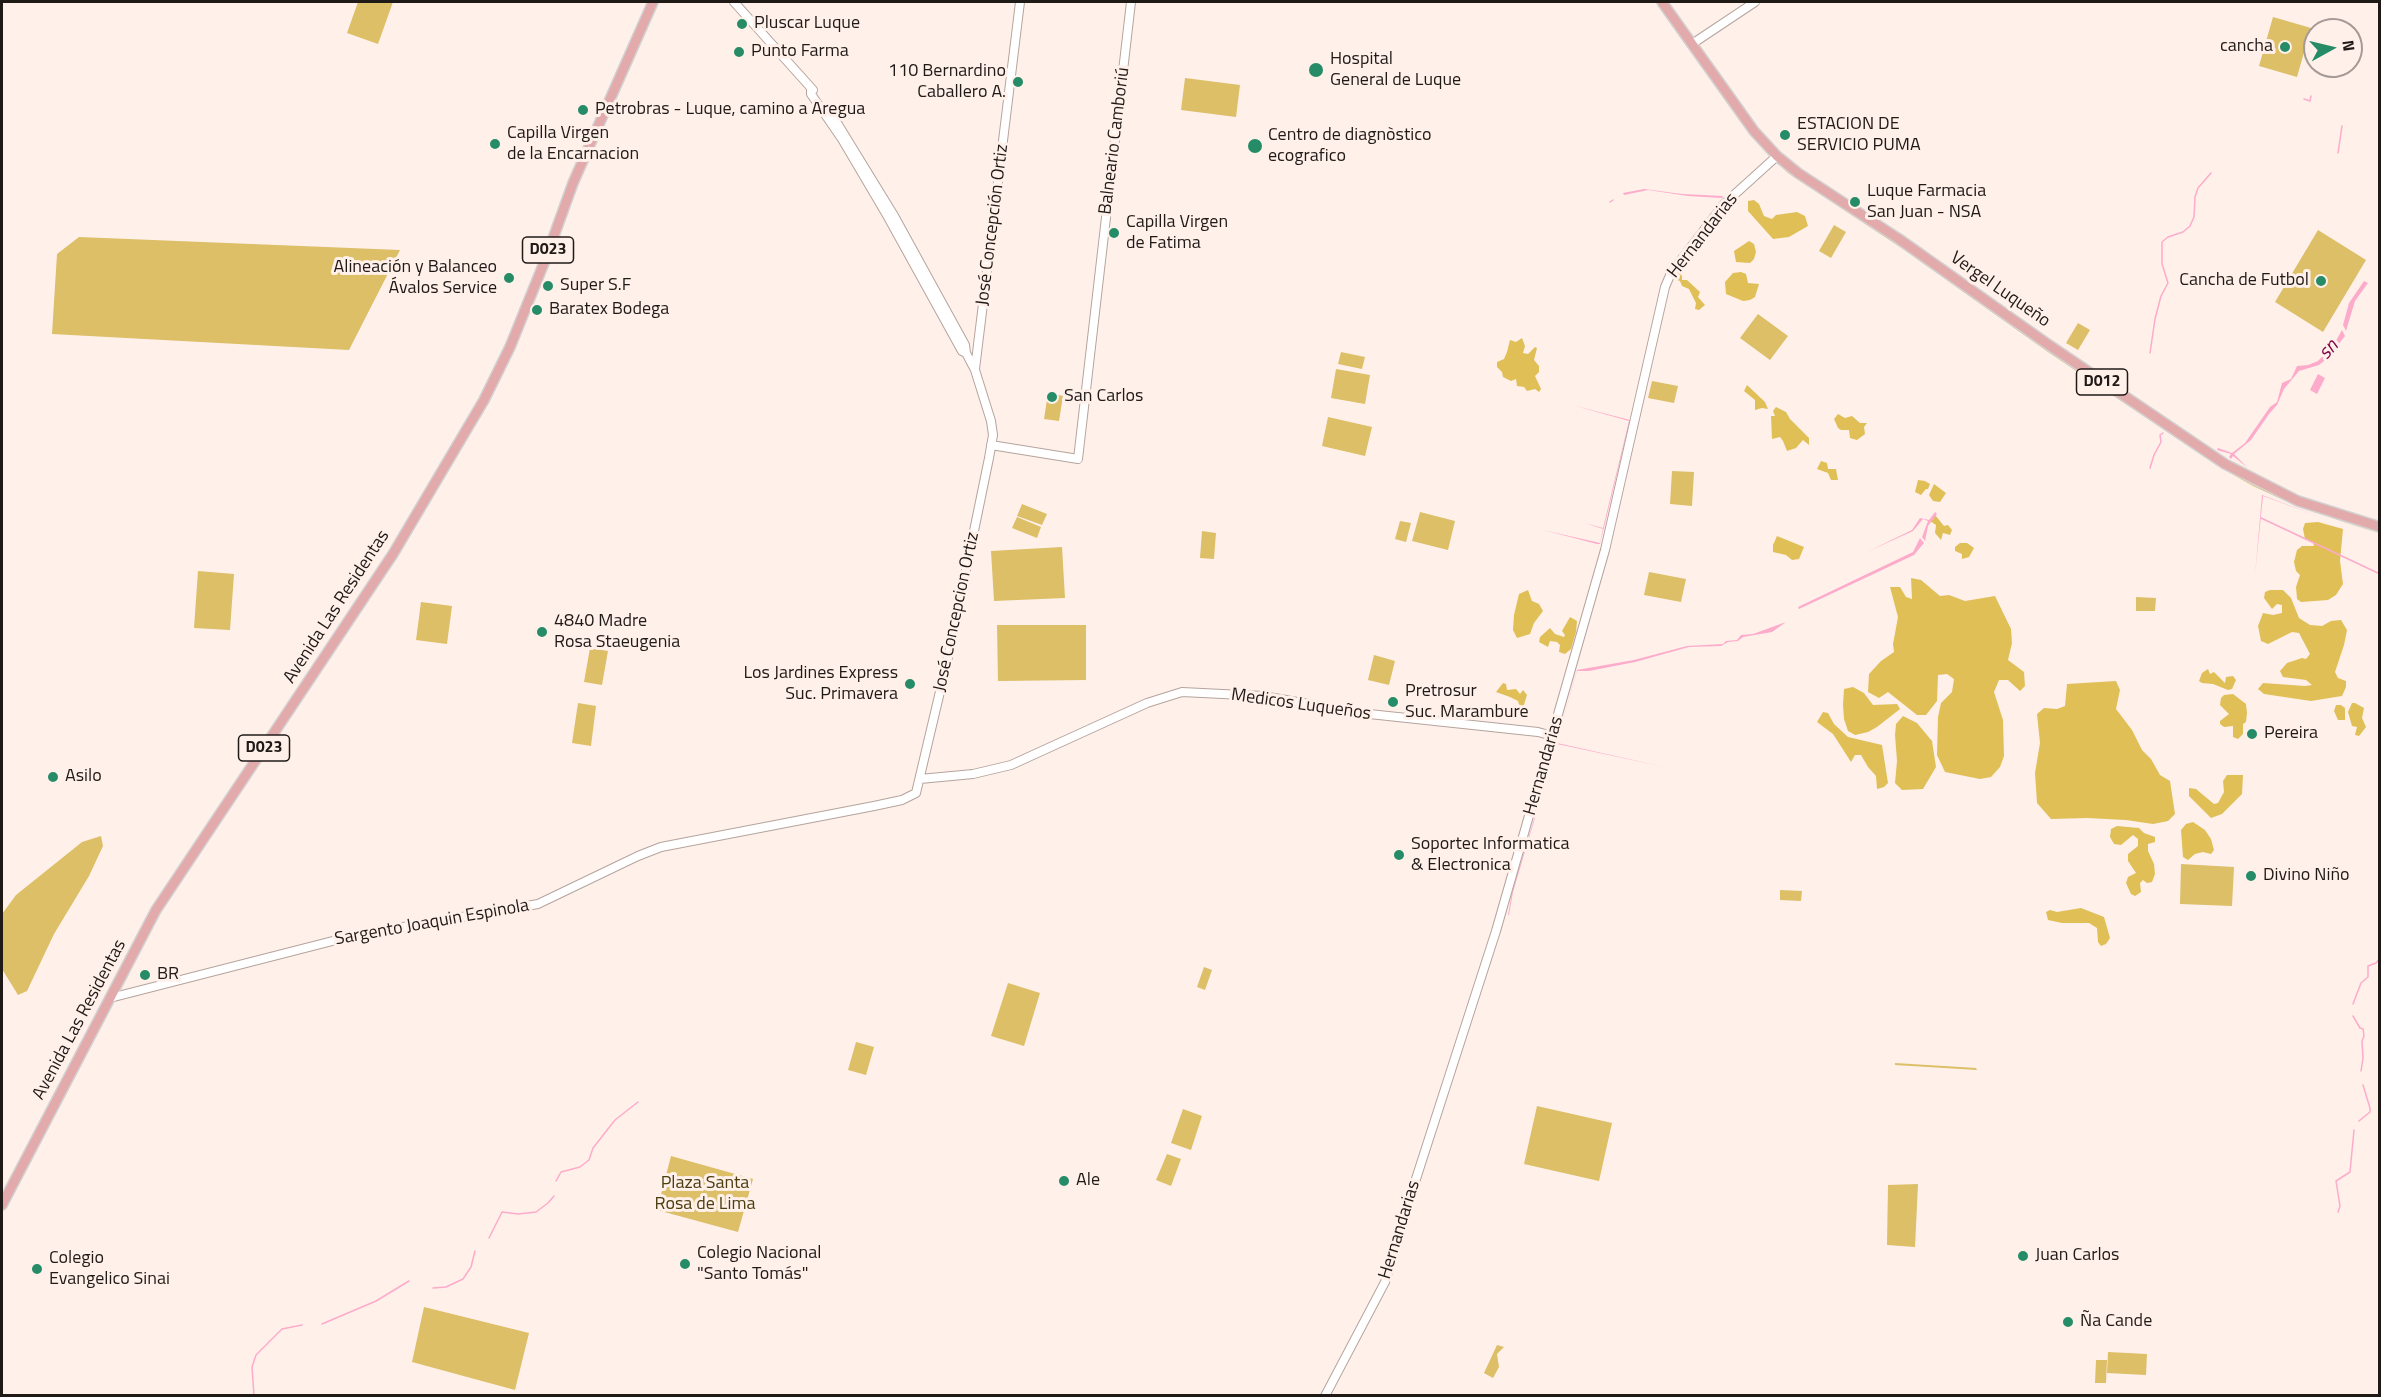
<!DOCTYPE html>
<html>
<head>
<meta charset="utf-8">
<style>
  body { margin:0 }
  #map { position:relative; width:2381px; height:1397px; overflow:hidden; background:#fff0ea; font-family:"Titillium Web",sans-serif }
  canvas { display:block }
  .frame { position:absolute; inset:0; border:3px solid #201a17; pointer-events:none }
  .north { position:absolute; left:2303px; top:18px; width:60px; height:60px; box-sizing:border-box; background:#fff0ea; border:2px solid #a69a96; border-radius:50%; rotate:82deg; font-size:16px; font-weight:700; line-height:24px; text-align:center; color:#201a17 }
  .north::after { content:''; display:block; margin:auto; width:21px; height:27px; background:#268c68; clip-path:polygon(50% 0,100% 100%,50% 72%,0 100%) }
</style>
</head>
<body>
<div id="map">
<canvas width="2381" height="1397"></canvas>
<div class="frame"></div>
<div class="north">N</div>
</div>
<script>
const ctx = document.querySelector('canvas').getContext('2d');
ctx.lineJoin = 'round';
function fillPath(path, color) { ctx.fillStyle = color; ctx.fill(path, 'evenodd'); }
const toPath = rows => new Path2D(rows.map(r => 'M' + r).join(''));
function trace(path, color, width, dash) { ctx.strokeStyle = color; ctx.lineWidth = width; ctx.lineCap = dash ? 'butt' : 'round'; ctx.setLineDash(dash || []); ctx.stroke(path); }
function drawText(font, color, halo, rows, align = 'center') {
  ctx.font = font + ' "Titillium Web",sans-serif'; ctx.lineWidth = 6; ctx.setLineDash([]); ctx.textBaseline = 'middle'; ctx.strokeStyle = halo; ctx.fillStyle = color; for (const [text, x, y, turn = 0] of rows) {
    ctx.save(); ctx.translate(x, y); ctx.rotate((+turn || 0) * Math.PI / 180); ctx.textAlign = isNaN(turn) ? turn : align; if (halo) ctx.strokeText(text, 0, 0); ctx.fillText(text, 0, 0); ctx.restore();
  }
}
fillPath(toPath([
  [358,2,393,2,378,44,347,33],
  [1655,2,1751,134,1789,172,1904,248,2049,351,2218,465,2253,485,2292,503,2379,534,2292,504,2253,486,2218,466,2048,352,1903,249,1788,173,1750,135],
  [2273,17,2311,28,2297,77,2259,66],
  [1185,78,1240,85,1236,117,1181,110],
  [1834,225,1846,232,1831,258,1819,251],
  [2318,230,2366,260,2323,332,2275,302],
  [79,237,400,250,349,350,52,334,57,254],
  [1758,314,1788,336,1770,360,1740,338],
  [2078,323,2090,330,2078,350,2066,343],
  [1341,352,1365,357,1362,369,1338,364],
  [1336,369,1370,375,1365,404,1331,398],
  [1652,381,1678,386,1674,403,1648,398],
  [1048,393,1063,396,1059,421,1044,419],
  [1328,417,1372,427,1365,456,1322,446],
  [1672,471,1694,472,1692,506,1670,504],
  [1022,504,1047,514,1042,525,1017,516],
  [1420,512,1455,521,1448,550,1412,541],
  [1017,517,1041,527,1037,538,1012,528],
  [1400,521,1411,523,1406,542,1395,539],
  [1202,531,1216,533,1214,559,1200,558],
  [1062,547,1065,598,994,601,991,551],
  [198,571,234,574,230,630,194,628],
  [1649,572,1686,579,1681,602,1644,595],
  [2136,597,2156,598,2155,611,2136,611],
  [421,602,452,606,447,644,416,640],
  [997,625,1086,625,1086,680,998,681],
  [590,648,608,651,602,685,584,682],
  [1374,655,1395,661,1389,685,1368,680],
  [578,703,596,706,591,746,572,743],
  [101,836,103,846,89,876,54,934,27,991,18,995,2,969,2,914,16,895,82,842],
  [2181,864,2234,867,2232,906,2180,904],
  [1780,890,1802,891,1801,901,1780,900],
  [1204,967,1212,970,1205,990,1197,987],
  [1008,983,1040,993,1024,1046,991,1036],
  [856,1042,874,1047,866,1075,848,1070],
  [1895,1063,1976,1068,1977,1070,1895,1065],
  [1537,1106,1612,1123,1599,1181,1524,1164],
  [1183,1109,1202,1116,1191,1150,1171,1143],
  [1167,1154,1181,1159,1171,1186,1156,1180],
  [671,1156,753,1179,738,1232,657,1210],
  [1918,1184,1915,1247,1887,1245,1888,1185],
  [424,1307,529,1333,515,1390,412,1362],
  [1497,1345,1504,1347,1497,1354,1499,1367,1493,1378,1484,1373],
  [2108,1352,2147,1354,2146,1375,2107,1373],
  [2096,1360,2107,1360,2106,1383,2095,1383]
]), '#dcbf67');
fillPath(toPath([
  [1754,200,1759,204,1764,216,1772,219,1776,215,1797,212,1805,216,1808,226,1789,237,1773,239,1748,211,1748,201],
  [1749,241,1754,244,1756,252,1754,259,1750,263,1736,262,1734,251],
  [1679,272,1682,276,1682,280,1687,280,1700,292,1698,297,1705,305,1699,310,1695,309,1696,303,1689,289,1682,286,1680,281,1674,279],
  [1741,272,1746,274,1748,283,1759,284,1755,297,1750,300,1743,301,1726,294,1725,282,1733,273],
  [1522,338,1525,346,1523,353,1528,354,1535,347,1537,348,1534,360,1539,366,1539,372,1535,376,1541,389,1539,392,1535,389,1527,391,1524,387,1517,386,1516,379,1511,381,1503,377,1502,372,1497,367,1497,362,1504,359,1507,352,1510,340,1516,342],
  [1747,385,1765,402,1768,409,1762,408,1755,410,1755,400,1744,391],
  [1776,407,1786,412,1790,419,1809,438,1809,445,1803,440,1796,448,1787,451,1783,441,1780,437,1772,439,1771,416,1775,416,1773,411],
  [1838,414,1845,418,1852,416,1860,423,1867,423,1864,427,1865,434,1857,440,1850,438,1849,430,1841,430,1838,428,1834,419],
  [1821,461,1827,463,1828,469,1836,469,1838,480,1831,480,1828,473,1817,469],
  [1918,480,1925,481,1930,484,1928,489,1926,489,1921,495,1915,492],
  [1934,484,1946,493,1940,502,1933,501,1929,495],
  [1935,515,1944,526,1948,525,1952,530,1950,535,1943,533,1941,540,1935,533,1936,525,1930,521],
  [2318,522,2343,529,2340,561,2343,584,2336,595,2328,600,2301,602,2297,599,2296,587,2300,575,2296,571,2294,562,2297,550,2302,546,2314,546,2313,542,2305,539,2303,529,2305,523],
  [1777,536,1804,547,1799,559,1792,560,1786,555,1773,552,1773,545],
  [1960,543,1967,543,1974,548,1969,557,1962,559,1962,554,1955,551,1955,547],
  [1911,578,1921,580,1940,596,1949,595,1965,601,1995,596,2011,629,2012,643,2008,660,2024,672,2025,686,2020,691,2008,680,1999,680,1994,692,2003,720,2004,756,2000,767,1991,777,1980,779,1945,772,1937,755,1938,717,1941,703,1952,692,1954,679,1947,674,1938,675,1937,701,1926,715,1917,715,1888,692,1879,698,1868,692,1869,674,1881,661,1894,652,1893,644,1898,617,1890,587,1900,587,1906,597,1912,599],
  [1528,590,1532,601,1539,604,1543,611,1534,623,1530,634,1517,638,1513,630,1514,615,1519,594],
  [2270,590,2283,590,2291,598,2299,618,2310,625,2322,626,2331,621,2341,620,2347,630,2344,645,2335,672,2338,678,2346,681,2346,687,2342,696,2311,701,2264,694,2258,689,2263,683,2305,686,2312,685,2306,680,2283,677,2280,671,2287,663,2302,658,2306,659,2310,654,2299,633,2292,632,2268,644,2261,641,2258,626,2263,613,2273,615,2282,613,2282,605,2277,604,2272,609,2264,598,2265,592],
  [1570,617,1577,621,1576,632,1571,649,1565,654,1559,652,1560,645,1557,642,1550,641,1548,647,1539,642,1540,637,1550,628,1555,634,1564,637,1565,635,1562,631],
  [2208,669,2210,674,2214,672,2225,683,2226,677,2233,676,2236,680,2232,689,2228,690,2213,684,2202,683,2199,681,2202,673],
  [2116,681,2120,690,2116,709,2132,730,2142,750,2151,759,2160,775,2170,781,2175,814,2168,821,2153,824,2126,820,2087,818,2051,819,2037,803,2035,773,2040,743,2037,714,2044,708,2057,709,2065,706,2067,684],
  [1503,683,1506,684,1507,690,1516,689,1520,694,1523,690,1527,695,1523,708,1520,708,1518,701,1510,697,1496,692],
  [1853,687,1864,693,1873,705,1897,704,1900,709,1877,727,1868,732,1855,735,1848,731,1844,719,1843,705,1844,689],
  [2233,694,2246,704,2247,713,2246,722,2243,724,2243,734,2238,739,2233,737,2233,726,2224,727,2220,724,2220,721,2229,714,2220,705,2221,698,2224,695],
  [2352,703,2355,703,2364,708,2362,718,2366,727,2359,736,2355,735,2357,727,2352,726,2348,712],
  [2336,705,2341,705,2345,708,2345,720,2338,720,2334,711],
  [1823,712,1828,713,1834,724,1848,737,1882,745,1888,783,1884,787,1877,789,1876,776,1868,767,1861,755,1855,755,1851,762,1833,734,1817,722],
  [1903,716,1917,723,1932,741,1936,767,1923,789,1902,790,1895,783,1897,761,1895,735,1896,724],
  [2227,775,2243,775,2242,794,2222,814,2211,818,2189,796,2189,788,2196,789,2214,804,2218,803,2224,792,2223,781],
  [2193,822,2205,830,2211,839,2214,850,2211,854,2203,852,2195,854,2188,860,2183,857,2181,830,2186,824],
  [2117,826,2139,828,2144,833,2155,837,2155,842,2148,844,2148,851,2154,864,2155,874,2152,882,2147,883,2143,880,2140,883,2141,892,2135,896,2131,894,2126,883,2128,877,2136,873,2128,861,2128,854,2138,846,2138,839,2133,835,2121,845,2114,844,2110,837,2111,829],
  [2081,908,2104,917,2110,938,2106,944,2101,946,2098,942,2097,928,2089,923,2062,923,2048,920,2046,912,2050,910,2057,912]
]), '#e0bf57');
fillPath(toPath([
  [1644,189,1682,194,1723,196,1722,198,1688,196,1648,190,1624,195,1623,193],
  [2364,281,2368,283,2355,301,2346,331,2343,325,2349,303],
  [2342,330,2345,336,2328,358,2319,365,2299,371,2284,389,2277,405,2269,414,2251,440,2234,454,2248,468,2233,456,2231,459,2229,457,2231,454,2217,450,2218,448,2232,453,2245,443,2270,407,2277,402,2282,383,2291,379,2297,366,2308,365,2318,361,2334,344],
  [2318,374,2325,378,2317,394,2310,390],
  [1572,405,1630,420,1600,544,1597,544,1543,530,1600,543,1603,529,1585,523,1603,528,1629,421],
  [2262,495,2320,517,2263,496,2255,575],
  [1935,512,1937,514,1928,526,1925,541,1922,537,1928,521,1923,519,1913,531,1867,552,1912,530,1920,518,1929,520],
  [1920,538,1924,543,1914,555,1799,609,1798,607,1913,552],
  [1786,622,1772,632,1743,637,1738,641,1728,642,1721,646,1689,647,1635,662,1589,671,1577,671,1559,734,1577,670,1634,660,1687,646,1723,644,1726,641,1737,640,1741,635,1753,634],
  [1557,743,1665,767,1557,744,1513,892,1509,915,1508,915,1512,892]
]), '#fdabcb');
trace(toPath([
  [2304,99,2310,101,2311,96],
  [2338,153,2342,126],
  [1610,202,1613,200],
  [2150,353,2155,319,2161,296,2168,283,2162,264,2162,242,2168,237,2183,232,2190,226,2194,217,2195,197,2198,188,2211,173],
  [2150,468,2154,455,2161,442,2160,435,2163,433],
  [2261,518,2380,574],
  [2353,1004,2361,983,2368,977,2368,966,2376,963,2380,958],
  [2353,1016,2360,1028,2363,1029,2364,1036,2362,1041,2363,1058,2361,1071],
  [2359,1121,2370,1112,2370,1108,2363,1085],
  [556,1181,561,1172,580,1167,589,1160,593,1148,615,1120,638,1102],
  [2338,1212,2340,1206,2336,1181,2350,1172,2354,1130],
  [489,1238,502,1212,518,1214,536,1212,548,1203,554,1196],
  [433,1288,446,1287,463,1279,471,1267,475,1251],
  [322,1324,376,1301,409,1281],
  [254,1396,252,1367,256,1355,282,1329,302,1325]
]), '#fdabcb', 1.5);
const minor = toPath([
  [734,2,813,90],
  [1692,44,1755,2],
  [831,113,893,214,965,345,966,353],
  [975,369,1020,2],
  [991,445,1078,459,1131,2],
  [920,779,973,774,1011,765,1147,703,1182,692,1263,696,1360,713,1538,732,1553,736],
  [110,998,356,935,538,904,638,856,661,847,874,806,902,800,916,793,947,662,989,458,993,435,991,421,975,370,966,353,962,351,888,217,842,139,811,94,811,89],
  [1325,1396,1385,1282,1415,1182,1496,931,1605,550,1665,287,1671,273,1724,204,1777,156]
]);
const major = toPath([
  [1662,2,1754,131,1777,156,1798,173,1899,239,2046,343,2225,464,2298,501,2380,527],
  [2,1205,156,910,393,554,484,400,510,347,546,258,573,183,653,2]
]);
trace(minor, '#b5a49d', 10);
trace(major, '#d2d1d1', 12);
trace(minor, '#fff', 8);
trace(major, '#e3aaac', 9);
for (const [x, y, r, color] of [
  [742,24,6,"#268c68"],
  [2285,47,6,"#268c68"],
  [739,52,6,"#268c68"],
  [1316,70,8,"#268c68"],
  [1018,82,6,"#268c68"],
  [583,110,6,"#268c68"],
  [1785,135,6,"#268c68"],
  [495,144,6,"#268c68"],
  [1255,146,8,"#268c68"],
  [1855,202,6,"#268c68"],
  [1114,233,6,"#268c68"],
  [509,278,6,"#268c68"],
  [2321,281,6,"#268c68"],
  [548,286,6,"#268c68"],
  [537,310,6,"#268c68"],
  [1052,397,6,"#268c68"],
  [542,632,6,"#268c68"],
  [910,684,6,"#268c68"],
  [1393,702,6,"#268c68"],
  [2252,734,6,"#268c68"],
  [53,777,6,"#268c68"],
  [1399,855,6,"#268c68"],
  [2251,876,6,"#268c68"],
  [145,975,6,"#268c68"],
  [1064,1181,6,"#268c68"],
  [2023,1256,6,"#268c68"],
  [685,1264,6,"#268c68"],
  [37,1269,6,"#268c68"],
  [2068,1322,6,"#268c68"]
]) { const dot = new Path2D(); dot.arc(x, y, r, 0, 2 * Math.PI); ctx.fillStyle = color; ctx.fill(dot); trace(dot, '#fff0ea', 2); }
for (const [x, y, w] of [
  [548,250,51],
  [2102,382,51],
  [264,748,51]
]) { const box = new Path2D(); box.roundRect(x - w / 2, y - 13, w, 26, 4.5); ctx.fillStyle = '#fff0ea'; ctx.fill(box); trace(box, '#201a17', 1.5); }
drawText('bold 16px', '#201a17', null, [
  ["D023",548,250],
  ["D012",2102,382],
  ["D023",264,748]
]);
drawText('18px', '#201a17', '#fff0ea', [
  ["Pluscar Luque",754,24],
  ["cancha",2273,47,"right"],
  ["Punto Farma",751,52],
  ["Hospital",1330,60],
  ["General de Luque",1330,81],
  ["110 Bernardino",1006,72,"right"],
  ["Caballero A.",1006,93,"right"],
  ["Petrobras - Luque, camino a Aregua",595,110],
  ["ESTACION DE",1797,125],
  ["SERVICIO PUMA",1797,146],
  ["Capilla Virgen",507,134],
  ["de la Encarnacion",507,155],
  ["Centro de diagnòstico",1268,136],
  ["ecografico",1268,157],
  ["Luque Farmacia",1867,192],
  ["San Juan - NSA",1867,213],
  ["Capilla Virgen",1126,223],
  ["de Fatima",1126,244],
  ["Alineación y Balanceo",497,268,"right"],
  ["Ávalos Service",497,289,"right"],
  ["Cancha de Futbol",2309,281,"right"],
  ["Super S.F",560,286],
  ["Baratex Bodega",549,310],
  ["San Carlos",1064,397],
  ["4840 Madre",554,622],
  ["Rosa Staeugenia",554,643],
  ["Los Jardines Express",898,674,"right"],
  ["Suc. Primavera",898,695,"right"],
  ["Pretrosur",1405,692],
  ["Suc. Marambure",1405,713],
  ["Pereira",2264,734],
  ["Asilo",65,777],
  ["Soportec Informatica",1411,845],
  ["& Electronica",1411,866],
  ["Divino Niño",2263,876],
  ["BR",157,975],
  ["Ale",1076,1181],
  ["Colegio Nacional",697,1254],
  ["\"Santo Tomás\"",697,1275],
  ["Juan Carlos",2035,1256],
  ["Colegio",49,1259],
  ["Evangelico Sinai",49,1280],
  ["Ña Cande",2080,1322]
], 'left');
drawText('18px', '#201a17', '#fff0ea', [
  ["Balneario Camboriú",1115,141,-83],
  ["José Concepción Ortiz",993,225,-83],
  ["Hernandarias",1703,236,-52],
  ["Vergel Luqueño",2000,290,35],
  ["Avenida Las Residentas",337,607,-57],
  ["José Concepcion Ortiz",957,612,-78],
  ["Medicos Luqueños",1301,705,8],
  ["Hernandarias",1544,766,-74],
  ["Sargento Joaquin Espinola",432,923,-10],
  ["Avenida Las Residentas",80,1020,-62],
  ["Hernandarias",1400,1230,-73]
]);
drawText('18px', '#4a3d10', '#fff0ea', [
  ["Plaza Santa",705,1184],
  ["Rosa de Lima",705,1205]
]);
drawText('italic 20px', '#81064b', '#fff0ea', [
  ["sn",2329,350,-48]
]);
</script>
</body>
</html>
